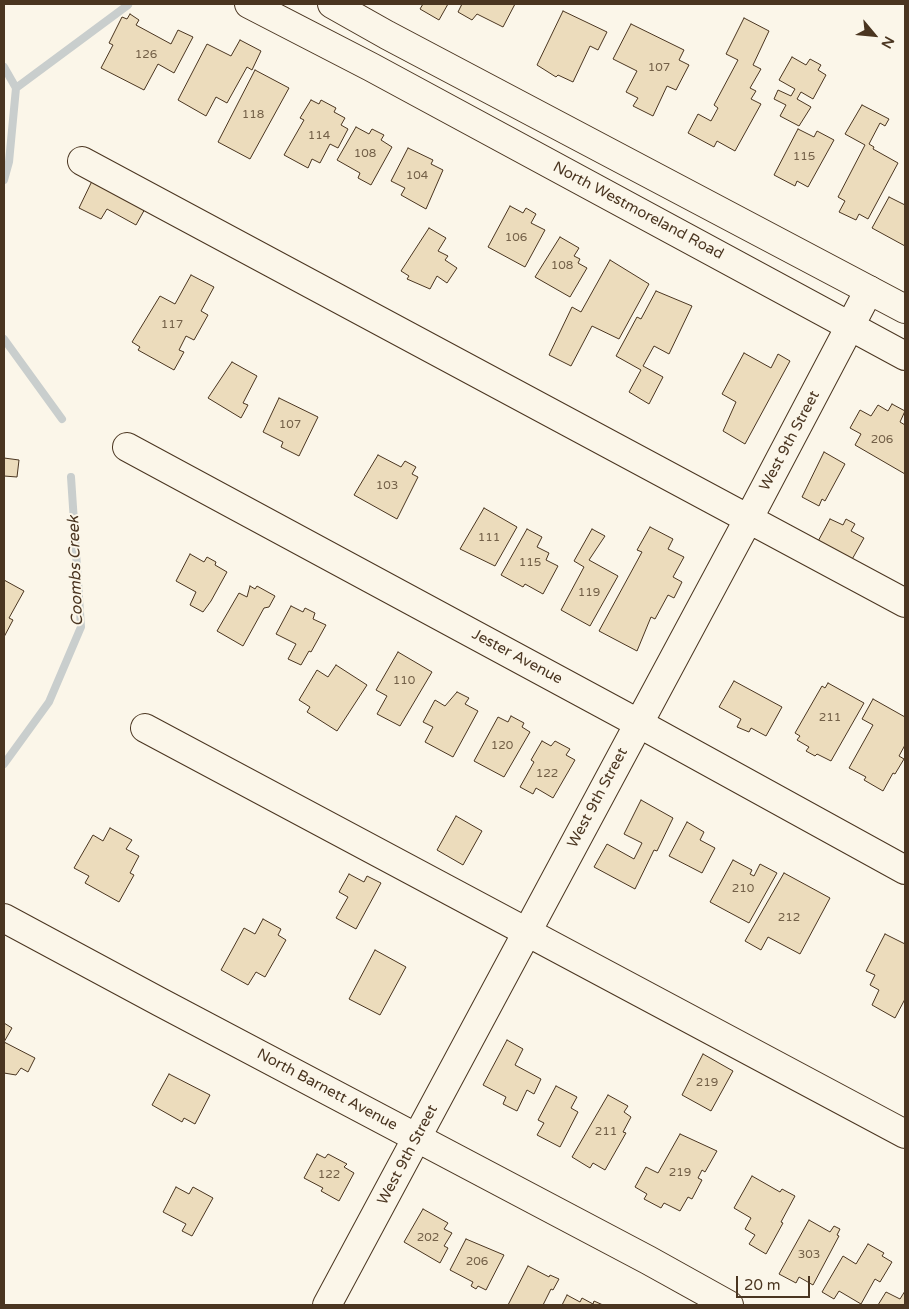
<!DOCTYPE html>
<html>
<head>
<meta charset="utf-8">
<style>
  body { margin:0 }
  #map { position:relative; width:909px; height:1309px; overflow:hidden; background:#fbf6e9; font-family:"Varela Round",sans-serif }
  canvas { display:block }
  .frame { position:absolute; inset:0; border:5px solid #4a3520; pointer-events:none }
  .north { position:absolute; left:849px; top:10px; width:50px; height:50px; -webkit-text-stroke:4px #fbf6e9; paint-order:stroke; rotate:118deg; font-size:14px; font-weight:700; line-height:20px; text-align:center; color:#4a3520 }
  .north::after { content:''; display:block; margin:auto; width:18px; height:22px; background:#4a3520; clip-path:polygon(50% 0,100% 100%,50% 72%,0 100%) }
  .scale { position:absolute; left:736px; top:1276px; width:74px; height:22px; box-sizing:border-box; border:2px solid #4a3520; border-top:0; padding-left:6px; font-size:15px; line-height:18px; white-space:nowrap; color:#4a3520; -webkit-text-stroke:4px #fbf6e9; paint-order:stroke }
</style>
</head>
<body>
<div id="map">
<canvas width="909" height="1309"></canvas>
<div class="frame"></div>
<div class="north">N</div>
<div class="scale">20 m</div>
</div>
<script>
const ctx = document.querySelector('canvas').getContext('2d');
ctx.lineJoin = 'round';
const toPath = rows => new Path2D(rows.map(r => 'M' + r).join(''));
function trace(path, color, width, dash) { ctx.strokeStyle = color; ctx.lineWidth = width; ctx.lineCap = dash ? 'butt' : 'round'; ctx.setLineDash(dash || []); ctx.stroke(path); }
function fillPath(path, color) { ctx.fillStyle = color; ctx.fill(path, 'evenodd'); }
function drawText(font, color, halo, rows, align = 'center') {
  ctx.font = font + ' "Varela Round",sans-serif'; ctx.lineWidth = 4; ctx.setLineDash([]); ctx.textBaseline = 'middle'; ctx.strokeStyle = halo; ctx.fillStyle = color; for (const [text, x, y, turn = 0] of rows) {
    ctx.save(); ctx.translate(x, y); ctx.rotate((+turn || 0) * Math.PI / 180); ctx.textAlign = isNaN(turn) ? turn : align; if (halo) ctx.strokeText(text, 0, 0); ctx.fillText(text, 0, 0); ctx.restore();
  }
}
trace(toPath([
  [4,67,16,88,9,162,4,180],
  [16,88,128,5],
  [4,339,62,419],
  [4,764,49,702,81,627,71,477]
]), '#c9cecd', 8);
const building = toPath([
  [423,4,448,4,439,20,420,9,423,4],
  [462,4,515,4,503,27,477,14,472,20,458,12,462,4],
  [563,11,607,32,598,50,590,46,573,82,558,75,556,77,537,65,563,11],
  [130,14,139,20,136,25,171,44,178,30,193,37,174,73,158,64,144,90,101,68,113,45,109,43,122,17,127,19,130,14],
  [744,18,769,31,753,65,761,69,750,88,756,91,751,99,761,104,735,151,717,141,714,147,688,133,698,114,711,121,718,108,714,105,738,60,726,54,744,18],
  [631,24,684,50,679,60,689,65,676,90,667,86,653,116,633,106,638,98,626,92,637,71,613,59,631,24],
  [240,40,261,51,252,70,247,67,227,103,216,97,206,116,178,100,207,44,231,56,240,40],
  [792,57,806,65,810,59,821,65,818,70,826,75,813,99,801,92,797,99,811,107,799,126,780,116,786,105,774,99,778,90,791,96,795,89,779,80,792,57],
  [255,70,289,88,250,159,218,142,255,70],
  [311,100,319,104,321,100,336,108,334,112,345,118,341,125,348,129,338,148,330,144,320,163,312,159,308,168,284,155,304,120,300,118,311,100],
  [862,105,889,119,885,126,880,123,869,144,874,147,873,149,898,163,868,219,859,214,856,220,839,212,845,201,838,197,865,145,845,134,862,105],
  [356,127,369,134,372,129,384,135,381,140,392,147,371,185,358,178,360,173,337,160,356,127],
  [798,129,814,137,817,131,834,140,808,187,797,181,795,186,774,175,798,129],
  [408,148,433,160,431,164,443,170,426,209,401,195,405,188,391,181,408,148],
  [93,179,146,207,136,225,107,209,101,219,79,208,93,179],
  [889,197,905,205,905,246,872,228,889,197],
  [510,206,523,213,526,208,536,214,531,223,545,230,525,267,488,247,510,206],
  [429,228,446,238,438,251,448,256,445,260,457,268,447,283,437,276,430,289,407,279,409,276,401,271,429,228],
  [560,237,579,248,574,256,580,259,578,263,587,268,570,297,535,277,560,237],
  [610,260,649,284,619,339,592,326,571,366,549,355,572,307,581,312,610,260],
  [191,275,214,287,201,311,208,315,194,340,186,336,179,350,184,352,174,370,138,350,140,347,132,342,160,296,175,304,191,275],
  [656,291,692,306,669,354,654,346,643,366,663,377,649,404,629,392,641,370,616,356,637,317,641,319,656,291],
  [744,353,771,368,778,354,790,361,745,444,723,431,736,402,722,394,744,353],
  [232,362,257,376,243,403,248,405,241,418,208,398,232,362],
  [279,398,318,417,299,456,281,447,283,442,263,432,279,398],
  [892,404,905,411,900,422,905,425,905,474,855,445,861,434,850,428,860,410,871,416,878,405,888,411,892,404],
  [824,452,845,464,825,501,822,499,819,506,802,497,824,452],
  [378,455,401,467,405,461,416,467,412,474,418,477,397,519,354,495,378,455],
  [4,458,19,460,17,477,4,476,4,458],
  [484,508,517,527,495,566,460,549,484,508],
  [830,519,843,525,846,519,855,524,851,531,864,538,850,563,816,545,830,519],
  [650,527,673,539,668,549,684,557,673,577,682,582,674,598,668,595,655,619,651,617,637,651,599,631,642,552,637,550,650,527],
  [527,529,542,537,537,547,549,553,546,560,558,566,543,594,525,584,523,587,501,575,527,529],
  [592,529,605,536,589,560,618,576,590,626,561,610,584,567,574,561,592,529],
  [190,554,204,562,207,557,216,562,215,565,227,572,211,601,203,612,190,605,196,592,176,581,190,554],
  [4,580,24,591,9,618,13,620,4,637,4,580],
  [250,586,255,589,257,586,275,596,269,607,264,608,243,646,217,631,239,593,247,597,250,586],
  [291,606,303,612,305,608,315,613,313,619,326,625,311,652,309,651,301,665,288,659,296,644,276,634,291,606],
  [398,652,432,672,400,726,377,714,387,696,376,690,398,652],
  [336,665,367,685,337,731,307,712,310,707,299,700,317,670,328,677,336,665],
  [734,681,782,707,766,736,751,728,749,732,737,727,741,719,719,707,734,681],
  [828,683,864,703,831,761,817,754,815,756,806,751,809,747,797,740,800,736,795,733,822,686,825,688,828,683],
  [457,692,469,698,465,704,478,711,453,757,425,742,433,727,423,722,435,700,445,706,457,692],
  [873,699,905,717,905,745,899,756,904,759,895,774,893,773,883,791,864,780,866,777,849,768,873,725,862,719,873,699],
  [511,716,524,723,522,727,530,732,504,777,474,761,498,717,508,722,511,716],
  [542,741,551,746,555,741,570,749,566,755,575,760,553,798,536,788,533,794,520,787,534,762,531,760,542,741],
  [641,800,673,818,657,851,654,850,635,889,594,867,607,844,634,859,642,843,624,834,641,800],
  [456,816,482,831,463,865,437,850,456,816],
  [687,822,704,832,700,840,715,848,702,873,669,856,687,822],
  [110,828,132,840,126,849,139,856,130,873,134,875,119,902,85,883,89,876,74,868,93,835,103,841,110,828],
  [733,860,752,870,750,874,754,876,760,864,777,873,749,923,710,902,733,860],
  [784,873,830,898,800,954,768,937,761,950,745,941,784,873],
  [349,874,364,882,367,876,381,883,356,929,336,918,348,897,339,892,349,874],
  [263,919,281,929,278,935,286,940,265,977,256,972,248,985,221,970,244,928,255,934,263,919],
  [885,934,905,944,905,999,895,1018,872,1005,879,990,870,985,875,975,866,971,885,934],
  [375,950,406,967,380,1015,349,999,375,950],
  [4,1023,12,1028,4,1042,35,1058,28,1072,21,1068,16,1075,4,1073,4,1023],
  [507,1040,523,1049,515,1065,541,1079,534,1094,527,1090,517,1111,503,1104,506,1097,483,1085,507,1040],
  [703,1054,733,1071,711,1111,682,1095,703,1054],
  [169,1074,210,1095,195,1124,184,1118,182,1122,152,1105,169,1074],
  [556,1086,577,1097,571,1108,578,1112,560,1147,537,1135,544,1123,538,1120,556,1086],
  [608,1095,628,1106,624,1112,631,1117,623,1132,626,1133,605,1170,593,1163,590,1168,572,1157,608,1095],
  [680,1134,717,1151,705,1172,702,1170,698,1178,702,1180,692,1199,688,1197,680,1211,664,1203,661,1208,644,1199,647,1194,635,1187,646,1167,658,1173,680,1134],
  [317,1154,325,1158,328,1154,347,1164,344,1167,354,1173,339,1201,321,1191,323,1188,304,1178,317,1154],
  [752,1176,780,1192,782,1189,795,1196,781,1222,783,1223,766,1254,749,1244,755,1235,745,1229,751,1218,734,1208,752,1176],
  [176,1187,189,1194,193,1187,213,1198,192,1236,182,1231,186,1224,163,1212,176,1187],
  [423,1209,448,1223,444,1229,452,1233,444,1246,448,1248,440,1263,404,1242,423,1209],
  [809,1220,830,1232,834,1226,840,1229,837,1235,839,1236,813,1285,799,1277,796,1283,779,1274,809,1220],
  [466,1239,504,1255,486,1290,478,1286,476,1289,471,1286,473,1282,450,1270,466,1239],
  [868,1244,884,1253,882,1256,892,1262,880,1282,875,1279,861,1304,839,1291,834,1299,822,1292,843,1256,856,1264,868,1244],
  [528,1266,549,1277,550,1275,559,1279,553,1290,551,1289,543,1305,508,1305,528,1266],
  [905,1291,905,1305,878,1305,886,1292,900,1299,905,1291],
  [567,1295,580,1302,582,1298,593,1304,594,1301,603,1305,562,1305,567,1295]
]);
fillPath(building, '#ecdcbc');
trace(building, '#4a3520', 1);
const minor = toPath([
  [82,161,905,603],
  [127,447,638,723,905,870],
  [145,728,905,1134],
  [4,918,160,1002,648,1260,729,1305],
  [327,1305,749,518,869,290]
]);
const major = toPath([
  [249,4,371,67,905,356],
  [332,4,387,35,905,309]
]);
trace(minor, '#4a3520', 30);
trace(major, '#4a3520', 30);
trace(minor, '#fbf6e9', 28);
trace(major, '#fbf6e9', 28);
drawText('12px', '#725f47', null, [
  ["126",146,55],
  ["107",659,68],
  ["118",253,115],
  ["114",319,136],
  ["108",365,154],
  ["115",804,157],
  ["104",417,176],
  ["106",516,238],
  ["108",562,266],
  ["117",172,325],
  ["107",290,425],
  ["206",882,440],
  ["103",387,486],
  ["111",489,538],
  ["115",530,563],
  ["119",589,593],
  ["110",404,681],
  ["211",830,718],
  ["120",502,746],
  ["122",547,774],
  ["210",743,889],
  ["212",789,918],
  ["219",707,1083],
  ["211",606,1132],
  ["219",680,1173],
  ["122",329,1175],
  ["202",428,1238],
  ["303",809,1255],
  ["206",477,1262]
]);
drawText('15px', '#4a3520', '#fbf6e9', [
  ["North Westmoreland Road",638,211,28],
  ["West 9th Street",790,441,-62],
  ["Jester Avenue",517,657,28],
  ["West 9th Street",598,798,-62],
  ["North Barnett Avenue",327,1090,28],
  ["West 9th Street",408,1155,-62]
]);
drawText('italic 16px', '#4a3520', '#fbf6e9', [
  ["Coombs Creek",76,571,-92]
]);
</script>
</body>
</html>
